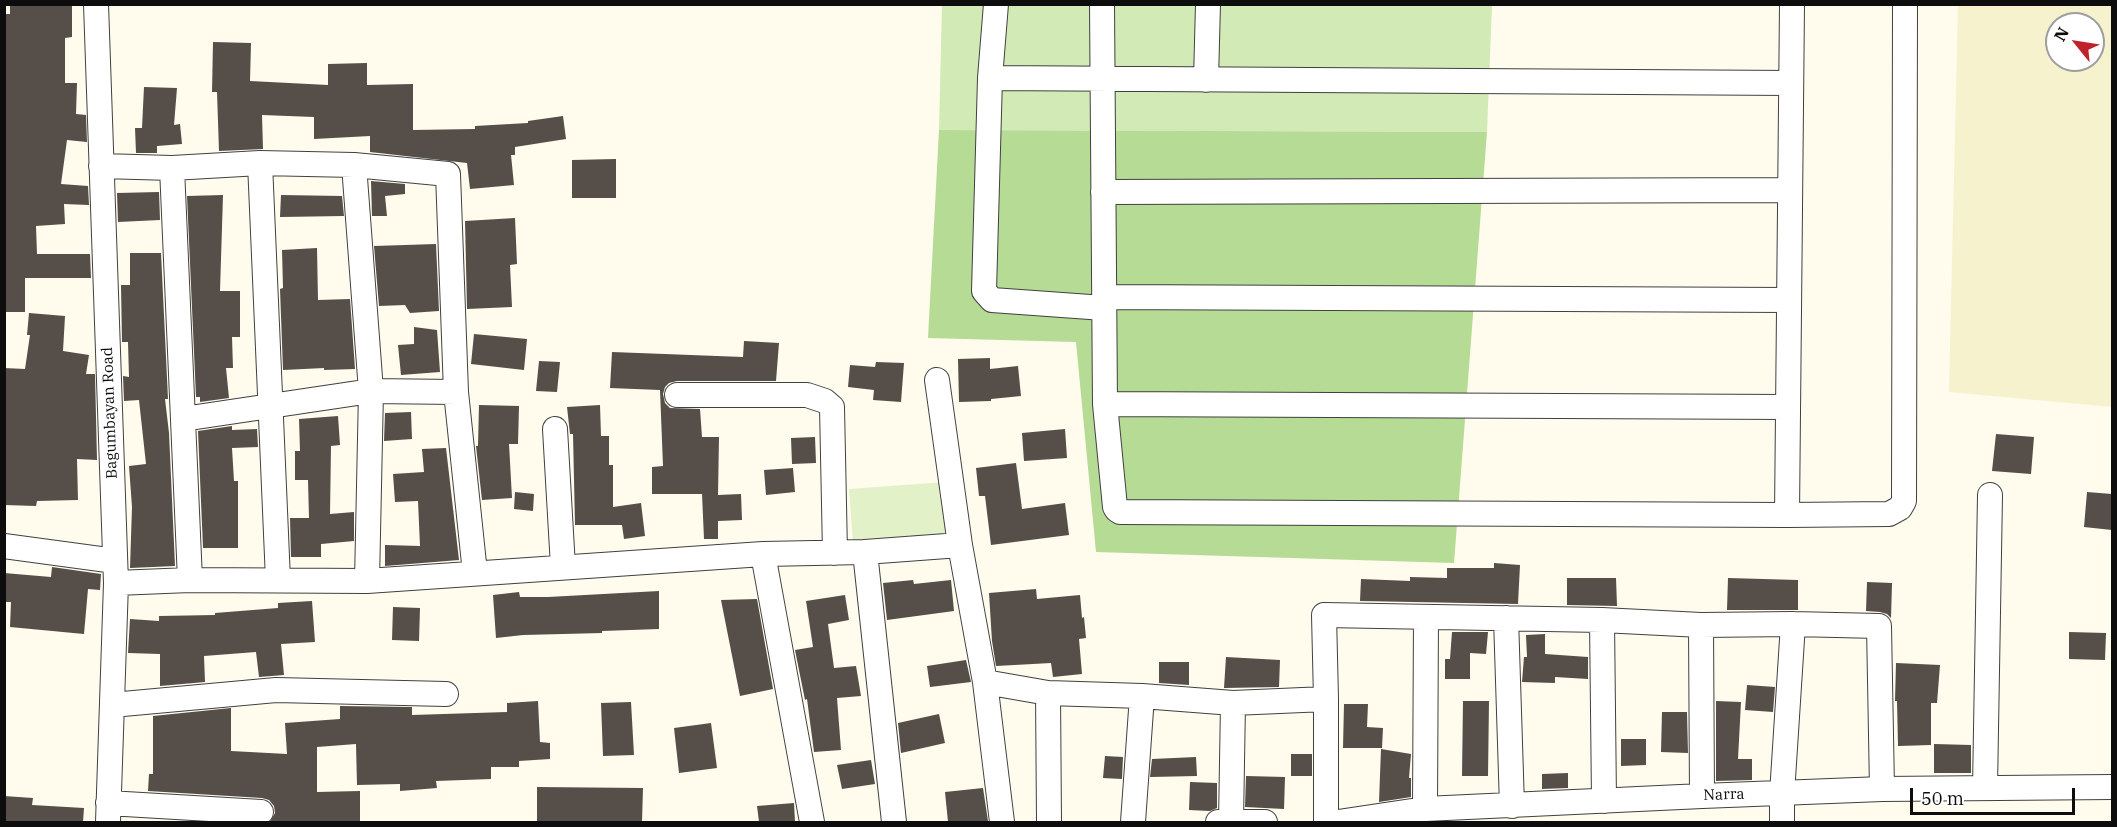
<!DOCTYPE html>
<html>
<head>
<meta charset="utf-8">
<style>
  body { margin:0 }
  #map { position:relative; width:2117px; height:827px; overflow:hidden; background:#fffbed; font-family:"IBM Plex Serif",serif }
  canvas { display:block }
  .frame { position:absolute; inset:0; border:6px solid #0d0d0d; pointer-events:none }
  .north { position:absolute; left:2045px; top:12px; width:60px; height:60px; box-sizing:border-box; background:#fff; border:2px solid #9e9e9e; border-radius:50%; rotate:300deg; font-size:16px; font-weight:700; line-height:24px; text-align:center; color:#0d0d0d }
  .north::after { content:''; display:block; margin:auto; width:21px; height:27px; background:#c0222b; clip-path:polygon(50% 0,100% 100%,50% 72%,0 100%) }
  .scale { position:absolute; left:1910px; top:788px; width:165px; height:27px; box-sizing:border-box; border:3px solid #0d0d0d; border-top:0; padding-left:8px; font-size:18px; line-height:21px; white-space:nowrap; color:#0d0d0d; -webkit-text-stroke:4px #fff; paint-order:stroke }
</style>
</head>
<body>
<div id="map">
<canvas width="2117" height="827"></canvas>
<div class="frame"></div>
<div class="north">N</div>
<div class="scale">50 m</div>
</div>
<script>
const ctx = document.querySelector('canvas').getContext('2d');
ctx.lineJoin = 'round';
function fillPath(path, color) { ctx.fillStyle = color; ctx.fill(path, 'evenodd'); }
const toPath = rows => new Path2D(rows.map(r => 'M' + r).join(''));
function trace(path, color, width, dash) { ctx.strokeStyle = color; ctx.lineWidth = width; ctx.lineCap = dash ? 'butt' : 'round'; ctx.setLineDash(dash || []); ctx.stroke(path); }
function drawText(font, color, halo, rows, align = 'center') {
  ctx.font = font + ' "IBM Plex Serif",serif'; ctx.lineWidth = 6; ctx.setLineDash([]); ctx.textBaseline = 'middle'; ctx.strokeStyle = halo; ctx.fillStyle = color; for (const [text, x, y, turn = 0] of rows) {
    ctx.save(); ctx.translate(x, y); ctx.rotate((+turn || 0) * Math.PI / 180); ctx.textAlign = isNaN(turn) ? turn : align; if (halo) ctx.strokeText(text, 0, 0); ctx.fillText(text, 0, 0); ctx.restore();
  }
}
fillPath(toPath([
  [1958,5,2112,5,2112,407,1949,392],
  [2057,24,2093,24,2093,60,2057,60]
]), '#f5f2cd');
fillPath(toPath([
  [942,5,1492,5,1487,132,939,130]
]), '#d2eab6');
fillPath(toPath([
  [939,130,1487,132,1454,563,1096,552,1076,342,928,338]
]), '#b5db95');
fillPath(toPath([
  [945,482,949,535,853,542,849,489]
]), '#e3f1c8');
fillPath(toPath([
  [10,4,72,4,72,37,65,38,65,83,77,83,76,114,86,115,87,142,67,140,61,184,88,186,89,205,64,204,65,224,36,226,37,254,90,254,91,278,25,278,25,312,4,312,4,14,10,14],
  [213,42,251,43,250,81,328,85,328,64,367,63,367,85,413,84,413,130,475,129,475,126,528,123,528,121,563,116,566,139,515,147,515,155,511,155,514,185,470,189,467,163,370,152,370,136,314,139,314,117,262,115,263,149,219,151,217,92,212,92],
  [144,87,177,88,174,125,180,124,182,144,157,146,157,153,136,153,135,128,142,128],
  [616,159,616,198,572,198,572,160],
  [371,181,405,184,405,194,385,196,387,216,372,216],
  [159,192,160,220,118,222,117,193],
  [223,195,220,291,240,291,240,337,232,337,233,368,226,368,229,398,200,402,200,397,196,397,187,196],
  [281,195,342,196,344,216,280,217],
  [515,218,517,264,510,265,512,307,467,309,465,221],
  [436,244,439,311,410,313,405,305,379,306,374,246],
  [317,248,318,300,350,299,355,369,324,370,324,368,283,370,280,289,283,288,282,250],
  [130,253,161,253,168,399,165,399,169,433,175,566,130,568,132,507,129,466,146,464,139,400,124,401,123,376,129,377,128,342,122,342,121,285,130,285],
  [29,313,65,316,63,351,89,355,86,374,95,374,97,460,77,459,78,500,37,501,36,506,4,505,4,368,25,369,30,335,27,335],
  [414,327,437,330,440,372,401,375,398,345,414,344],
  [474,334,527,339,524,370,471,364],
  [744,341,779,343,776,381,677,381,669,383,665,387,663,394,665,403,670,408,700,409,702,437,719,437,718,495,741,494,742,520,718,521,718,539,704,539,702,494,652,494,652,467,663,466,660,390,610,388,612,352,743,357],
  [990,358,990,369,1018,366,1021,396,991,399,991,401,959,402,958,359],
  [539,361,560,362,557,392,536,391],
  [876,362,904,363,901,402,873,400,874,390,848,387,850,365,875,367],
  [479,405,519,406,518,444,509,444,512,498,482,500,476,446,478,446],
  [600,405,601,436,609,436,609,465,613,465,613,507,641,503,645,536,624,539,622,525,575,525,573,434,570,434,567,407],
  [411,412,412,439,384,441,385,413],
  [338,416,340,445,331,446,330,514,354,512,354,541,321,544,321,557,291,557,290,518,309,518,308,480,295,480,295,451,300,451,299,419],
  [232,426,232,430,257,429,258,447,232,448,234,481,238,481,238,548,203,548,198,431],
  [1065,429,1067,458,1024,461,1022,433],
  [1996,434,2034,437,2031,474,1992,471],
  [815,437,816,463,792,464,791,438],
  [446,448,459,560,385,566,385,545,420,546,418,501,395,502,393,474,424,472,422,449],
  [1016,463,1022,509,1065,503,1069,535,991,545,985,496,979,496,976,468],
  [793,468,795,492,766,495,764,470],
  [515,492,534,494,533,511,514,509],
  [2087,492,2112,494,2112,530,2084,527],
  [1494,563,1520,565,1518,604,1360,601,1361,579,1410,581,1410,577,1447,578,1447,568,1494,568],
  [52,567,101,574,100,590,88,589,84,634,10,627,11,602,4,602,4,573,51,577],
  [1567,578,1616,578,1617,606,1567,605],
  [1728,578,1798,580,1798,610,1727,610],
  [913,580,914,584,951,580,954,611,887,620,883,583],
  [1867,582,1892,583,1891,618,1887,614,1880,612,1866,611],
  [1036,589,1037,599,1080,595,1082,618,1084,617,1086,638,1079,639,1082,674,1053,677,1051,663,996,666,992,641,989,593],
  [659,591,659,629,602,631,602,633,523,635,496,638,493,595,519,592,520,597,548,597],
  [845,595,849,620,828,624,834,668,856,666,861,696,837,698,841,750,814,752,807,699,805,700,795,650,813,647,806,601],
  [757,599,773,689,740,696,721,600],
  [312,601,315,642,281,644,284,675,259,677,256,652,204,656,205,682,160,686,160,654,128,653,130,619,159,621,159,616,215,615,215,613,278,608,278,603],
  [393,607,420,608,419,641,392,640],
  [1452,632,1488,632,1486,654,1470,653,1470,679,1445,679,1445,659,1450,659],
  [2069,632,2106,633,2105,660,2069,659],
  [1545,634,1545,654,1588,657,1588,679,1555,677,1555,683,1522,682,1524,657,1527,657,1526,635],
  [1226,657,1280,660,1279,687,1224,688],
  [966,660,971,682,930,687,927,666],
  [1159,662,1189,662,1189,685,1159,683],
  [1896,663,1940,665,1937,703,1931,703,1931,745,1898,746,1897,701,1895,701],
  [1747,685,1775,687,1773,712,1745,710],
  [538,701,540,742,550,743,550,759,519,761,519,767,491,767,491,779,436,781,437,788,400,791,400,784,357,785,356,744,317,747,317,792,360,791,360,822,270,822,275,813,274,806,269,800,262,798,148,791,149,774,153,774,153,716,231,708,231,751,287,754,285,723,340,719,340,706,412,707,412,715,507,712,507,703],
  [1463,701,1489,701,1488,776,1462,776],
  [1716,701,1741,702,1738,759,1752,759,1752,780,1716,781],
  [631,702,634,755,603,756,601,703],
  [1344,704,1368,704,1367,727,1383,728,1382,748,1343,748],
  [1662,712,1687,712,1688,753,1661,752],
  [939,714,945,743,901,753,898,723],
  [711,723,717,768,679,773,674,728],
  [1621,739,1646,739,1646,765,1621,766],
  [1934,744,1971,745,1971,773,1934,773],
  [1381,749,1411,754,1409,778,1411,778,1411,797,1379,802],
  [1291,754,1312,754,1312,776,1291,776],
  [1105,756,1123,757,1122,779,1103,778],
  [1196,757,1197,776,1150,777,1152,759],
  [871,760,875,784,842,789,837,765],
  [1568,773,1568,788,1542,789,1542,774],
  [1246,776,1285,777,1284,809,1245,807],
  [1190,782,1217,783,1217,808,1210,811,1189,810],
  [537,787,643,788,642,822,537,822],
  [983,788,988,821,948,822,945,792],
  [4,796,33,798,32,805,84,808,83,822,4,822],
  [794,803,795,822,759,822,757,806]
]), '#564e49');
const minor = toPath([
  [96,4,116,583,108,822],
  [996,4,990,78,984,291,992,300,1104,308],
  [1102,4,1105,404,1115,507,1117,510,1120,512,1787,515,1889,514,1900,508,1904,501,1905,4],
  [990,78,1791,83],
  [1206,80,1208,4],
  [260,163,278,580],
  [354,165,371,391,367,581],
  [101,166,172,168,260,163,354,165,448,174,456,392,475,573],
  [172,168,190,580],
  [1103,192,1790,190],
  [1104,297,1789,300],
  [937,380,960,545,985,682,1002,822],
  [677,395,807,395,825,401,832,407,835,553],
  [1105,404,1788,407],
  [183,419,371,391,456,392],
  [555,429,563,567],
  [1787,515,1792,4],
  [4,546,115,561],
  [865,552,894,822],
  [763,554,812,822],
  [116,583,190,580,367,581,763,554,865,552,960,545],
  [1506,618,1512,806],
  [1602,620,1604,801],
  [1701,625,1702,796],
  [985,682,1048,693,1142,696,1233,703,1326,699],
  [1048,693,1049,822],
  [112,705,276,690,446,694],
  [1985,788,1990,495],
  [108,803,261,812],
  [1425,809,1426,617],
  [1133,822,1142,696],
  [1218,822,1265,822],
  [1231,822,1233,703],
  [1326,822,1326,699,1324,615,1602,620,1701,625,1793,624,1879,626,1882,789],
  [1338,822,1425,809,1702,796,1882,789,2112,787],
  [1782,822,1782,794,1793,624]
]);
trace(minor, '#404040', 26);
trace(minor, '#fff', 24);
drawText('15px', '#0d0d0d', '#fff', [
  ["Bagumbayan Road",110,413,-92],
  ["Narra",1724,795,-2]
]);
</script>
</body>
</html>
